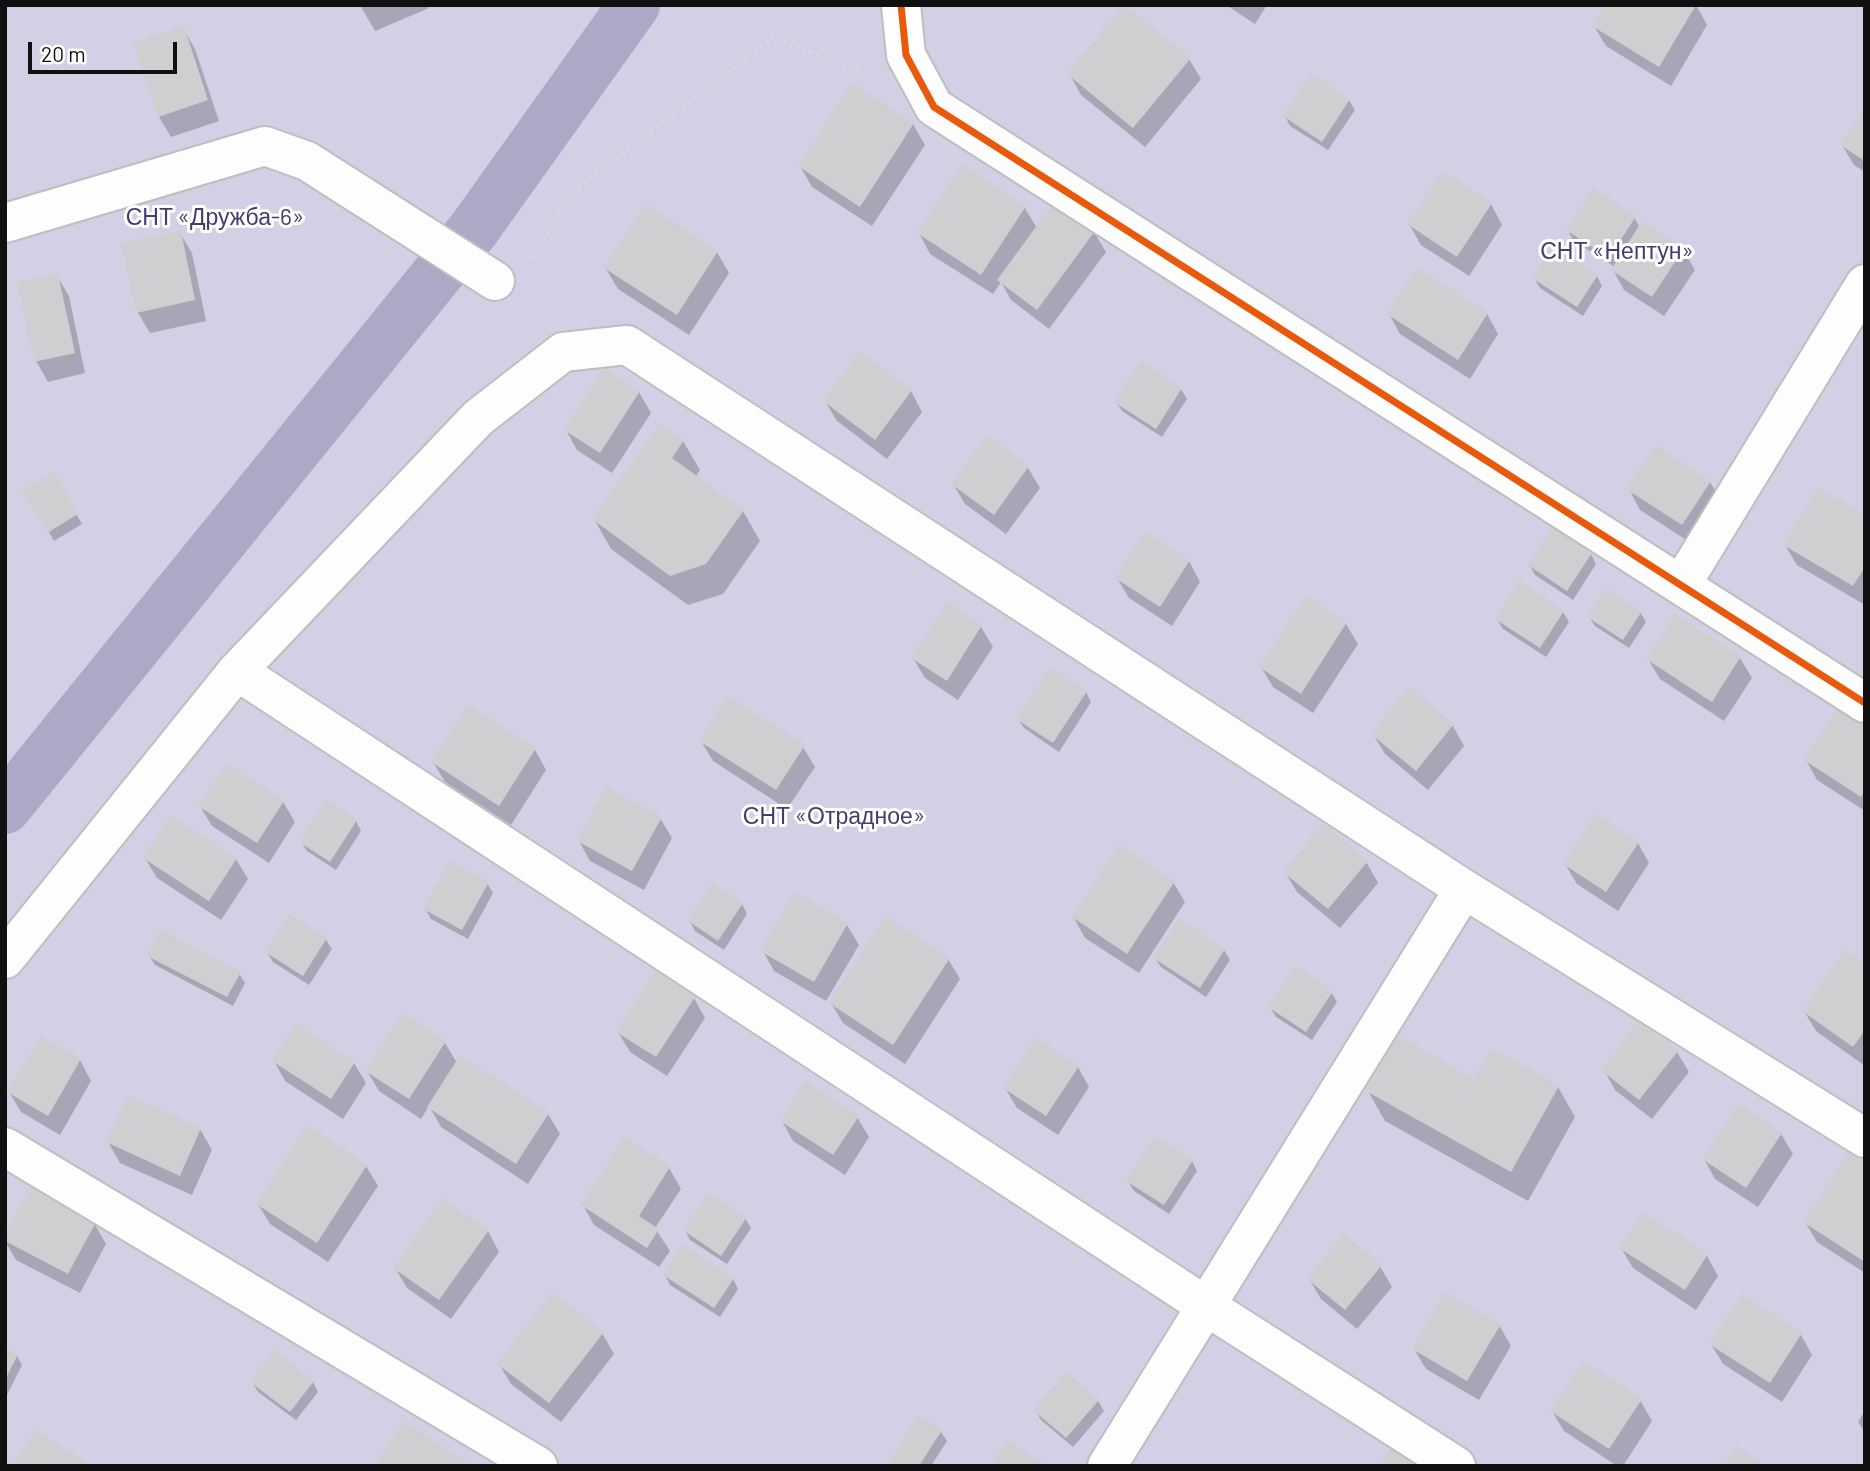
<!DOCTYPE html>
<html>
<head>
<meta charset="utf-8">
<style>
  body { margin:0 }
  #map { position:relative; width:1870px; height:1471px; overflow:hidden; background:#efeff1; font-family:Barlow,sans-serif }
  canvas { display:block }
  .frame { position:absolute; inset:0; border:7px solid #101011; pointer-events:none }
  .scale { position:absolute; left:28px; top:42px; width:149px; height:32px; box-sizing:border-box; border:4px solid #101011; border-top:0; padding-left:9px; font-size:21px; line-height:24px; white-space:nowrap; color:#101011; -webkit-text-stroke:5px #fff; paint-order:stroke }
</style>
</head>
<body>
<div id="map">
<canvas width="1870" height="1471"></canvas>
<div class="frame"></div>
<div class="scale">20 m</div>
</div>
<script>
const ctx = document.querySelector('canvas').getContext('2d');
ctx.lineJoin = 'round';
function fillPath(path, color) { ctx.fillStyle = color; ctx.fill(path, 'evenodd'); }
const toPath = rows => new Path2D(rows.map(r => 'M' + r).join(''));
function trace(path, color, width, dash) { ctx.strokeStyle = color; ctx.lineWidth = width; ctx.lineCap = dash ? 'butt' : 'round'; ctx.setLineDash(dash || []); ctx.stroke(path); }
function drawText(font, color, halo, rows, align = 'center') {
  ctx.font = font + ' Barlow,sans-serif'; ctx.lineWidth = 6; ctx.setLineDash([]); ctx.textBaseline = 'middle'; ctx.strokeStyle = halo; ctx.fillStyle = color; for (const [text, x, y, turn = 0] of rows) {
    ctx.save(); ctx.translate(x, y); ctx.rotate((+turn || 0) * Math.PI / 180); ctx.textAlign = isNaN(turn) ? turn : align; if (halo) ctx.strokeText(text, 0, 0); ctx.fillText(text, 0, 0); ctx.restore();
  }
}
fillPath(toPath([
  [5,5,1865,5,1865,1466,5,1466]
]), '#d1d0e5');
fillPath(toPath([
  [360,5,428,5,429,8,375,31],
  [1226,5,1267,5,1255,24],
  [1607,5,1696,5,1707,25,1671,86,1606,46,1594,26],
  [183,28,195,49,219,121,171,137,159,117,135,44],
  [1189,59,1201,79,1145,147,1081,95,1070,75],
  [1349,100,1355,110,1328,150,1290,126,1285,116],
  [1865,110,1865,172,1854,165,1842,145],
  [913,124,925,145,872,226,812,187,800,166],
  [1491,204,1502,225,1469,276,1421,245,1409,224],
  [1024,207,1037,228,1094,232,1106,252,1049,329,1011,300,1001,282,993,294,930,254,919,233],
  [1634,217,1640,228,1683,249,1695,270,1664,316,1624,290,1613,270,1615,267,1573,240,1568,230],
  [180,233,192,253,206,321,150,333,138,313,123,245],
  [717,252,729,273,689,335,618,289,606,269],
  [57,276,69,296,85,373,48,382,36,361],
  [1597,276,1602,286,1583,316,1540,288,1534,278],
  [1389,314,1487,314,1498,334,1470,379,1400,334],
  [1181,389,1187,399,1162,437,1122,411,1116,402],
  [911,391,922,412,887,459,837,421,825,401],
  [639,392,651,413,612,473,577,450,566,430],
  [987,437,1028,468,1040,488,1006,534,965,504,953,484],
  [683,441,700,470,695,477,743,511,760,541,723,594,688,605,611,549,594,519],
  [53,474,82,524,54,541,25,491],
  [1710,482,1722,502,1694,545,1640,510,1629,489],
  [1865,517,1865,605,1797,565,1785,545],
  [1591,554,1596,564,1573,600,1535,575,1530,566],
  [1189,561,1200,582,1172,626,1129,598,1117,578],
  [1306,598,1346,624,1358,644,1313,713,1273,687,1261,667],
  [947,605,981,627,993,647,958,700,925,678,913,658],
  [1563,612,1569,622,1546,657,1503,629,1497,619],
  [1640,612,1646,622,1629,648,1595,626,1589,617],
  [1676,616,1740,658,1752,678,1724,721,1660,679,1648,659],
  [1086,692,1091,702,1059,752,1024,728,1018,719],
  [1865,720,1865,811,1817,780,1806,760],
  [1453,726,1464,746,1428,790,1385,754,1373,734],
  [701,741,803,747,815,767,787,809,713,761],
  [535,750,546,770,511,825,445,782,433,762],
  [283,802,295,822,269,863,212,826,200,806],
  [660,818,672,838,644,890,590,861,579,841],
  [356,821,361,831,336,870,307,851,301,842],
  [1638,843,1649,863,1618,911,1577,884,1565,864],
  [145,858,236,859,248,879,221,920,157,878],
  [1367,863,1378,883,1340,928,1297,892,1285,872],
  [1173,882,1185,902,1139,973,1085,938,1074,918],
  [487,883,493,893,468,939,431,919,425,909],
  [742,904,747,914,724,950,695,931,690,921],
  [290,916,326,940,332,949,309,985,273,962,267,952],
  [847,925,859,945,826,1001,774,971,763,951],
  [1224,950,1230,960,1206,997,1161,967,1155,958],
  [149,956,239,973,245,983,233,1006,155,965],
  [948,959,960,979,905,1064,843,1023,831,1003],
  [1865,966,1865,1066,1816,1031,1804,1011],
  [1331,992,1337,1002,1312,1040,1276,1017,1270,1007],
  [694,998,705,1018,667,1076,630,1052,618,1032],
  [403,1015,445,1043,457,1063,548,1114,560,1134,528,1184,441,1127,429,1106,421,1119,379,1091,367,1071],
  [1677,1052,1689,1072,1652,1119,1615,1090,1604,1070],
  [80,1060,91,1081,60,1135,21,1112,9,1092],
  [274,1061,354,1063,366,1083,343,1119,285,1081],
  [1078,1067,1089,1087,1058,1135,1017,1108,1005,1088],
  [1475,1081,1558,1087,1575,1117,1528,1201,1385,1121,1368,1091],
  [857,1117,869,1137,845,1175,793,1141,782,1121],
  [200,1129,212,1150,192,1195,120,1163,108,1142],
  [1781,1134,1793,1154,1758,1207,1715,1179,1704,1159],
  [1865,1155,1865,1273,1817,1242,1805,1222],
  [1192,1161,1197,1171,1169,1214,1134,1191,1128,1181],
  [366,1166,378,1186,328,1262,270,1224,258,1204],
  [669,1168,681,1189,655,1228,670,1251,659,1267,594,1225,583,1205],
  [745,1218,751,1228,727,1264,690,1240,685,1230],
  [94,1223,106,1244,80,1293,16,1260,5,1241],
  [488,1231,499,1252,451,1319,407,1288,395,1268],
  [1621,1248,1707,1256,1718,1276,1696,1310,1633,1268],
  [1380,1266,1392,1287,1357,1329,1321,1299,1309,1279],
  [665,1275,733,1279,738,1289,720,1317,670,1285],
  [1499,1325,1511,1346,1479,1400,1426,1369,1414,1349],
  [602,1333,614,1354,561,1422,511,1384,499,1364],
  [1801,1335,1812,1355,1782,1402,1723,1364,1711,1344],
  [5,1350,17,1356,22,1365,5,1399],
  [252,1382,313,1382,318,1392,296,1420,258,1392],
  [1640,1400,1652,1421,1623,1466,1617,1466,1564,1431,1552,1411],
  [1098,1401,1104,1411,1073,1447,1041,1420,1035,1410],
  [1865,1410,1865,1432,1858,1422],
  [941,1432,947,1441,931,1466,888,1466]
]), '#0003');
trace(toPath([
  [5,808,474,229,634,5]
]), '#aba9c6', 52);
fillPath(toPath([
  [1124,5,1191,58,1133,128,1067,74],
  [1605,5,1696,5,1659,67,1592,26],
  [184,26,208,100,158,117,133,43],
  [1311,73,1350,99,1322,142,1283,116],
  [852,83,914,123,860,207,798,166],
  [1865,107,1865,161,1840,145],
  [962,164,1026,206,981,275,917,233],
  [1442,171,1492,203,1457,257,1407,224],
  [1593,188,1636,216,1609,258,1566,230],
  [1055,201,1095,231,1037,310,997,280],
  [646,204,718,251,677,315,604,268],
  [1642,221,1684,248,1652,297,1611,270],
  [181,231,195,300,136,313,121,243],
  [1553,246,1598,275,1577,307,1532,278],
  [1417,267,1488,313,1458,360,1387,314],
  [58,274,75,353,34,362,17,282],
  [860,351,912,390,875,440,823,401],
  [1141,360,1182,388,1156,429,1114,402],
  [604,368,640,391,600,453,564,430],
  [660,423,684,440,672,458,744,510,706,564,670,576,592,519],
  [987,435,1029,466,994,515,951,484],
  [1656,445,1711,481,1682,525,1626,489],
  [54,472,78,514,47,533,22,490],
  [1818,487,1865,515,1865,567,1853,586,1783,545],
  [1552,527,1592,553,1567,591,1528,565],
  [1145,531,1190,560,1160,607,1115,578],
  [1519,581,1564,611,1540,648,1495,619],
  [1606,588,1642,611,1623,640,1587,617],
  [1306,595,1347,622,1301,694,1259,667],
  [947,602,982,625,947,681,911,658],
  [1675,614,1741,656,1712,702,1646,659],
  [1050,667,1087,691,1053,743,1016,719],
  [1409,687,1454,724,1416,771,1371,734],
  [728,696,805,745,776,790,699,741],
  [1841,703,1865,718,1865,791,1861,797,1804,760],
  [468,705,536,748,499,806,431,762],
  [226,763,284,801,257,843,198,806],
  [606,787,662,817,632,871,577,841],
  [326,800,357,820,330,862,299,842],
  [1596,814,1639,842,1606,892,1563,864],
  [171,815,237,858,209,901,143,858],
  [1323,824,1368,861,1328,909,1283,872],
  [1119,845,1175,881,1127,954,1072,917],
  [450,861,489,882,462,930,423,909],
  [712,883,743,903,718,941,688,921],
  [795,892,848,923,814,982,760,951],
  [290,914,327,938,303,976,265,952],
  [886,916,950,958,893,1045,829,1003],
  [1179,918,1225,949,1200,988,1153,958],
  [161,930,241,972,227,997,147,956],
  [1845,950,1865,964,1865,1030,1853,1047,1802,1011],
  [1295,966,1333,991,1306,1032,1268,1007],
  [655,971,695,997,656,1057,616,1032],
  [403,1013,446,1041,409,1099,365,1071],
  [1639,1020,1678,1051,1639,1100,1601,1070],
  [296,1023,355,1062,331,1099,272,1061],
  [1397,1035,1474,1079,1491,1047,1559,1086,1511,1172,1366,1091],
  [41,1036,81,1059,48,1116,7,1092],
  [1036,1038,1079,1066,1046,1116,1003,1088],
  [460,1055,549,1113,516,1164,427,1107],
  [805,1081,859,1116,833,1155,780,1121],
  [128,1095,201,1128,180,1176,106,1142],
  [1738,1104,1782,1133,1746,1188,1702,1159],
  [307,1125,367,1165,317,1243,256,1204],
  [1155,1136,1193,1160,1164,1205,1126,1181],
  [624,1137,670,1167,639,1216,659,1229,647,1248,581,1205],
  [1853,1146,1865,1153,1865,1262,1803,1222],
  [31,1187,96,1222,68,1274,5,1241,5,1234],
  [708,1192,747,1217,721,1256,683,1230],
  [443,1198,489,1230,439,1300,393,1268],
  [1643,1212,1708,1254,1685,1290,1619,1248],
  [1344,1234,1382,1265,1345,1310,1307,1279],
  [682,1244,734,1278,714,1308,663,1275],
  [552,1292,604,1332,549,1403,497,1364],
  [1445,1292,1501,1324,1467,1381,1412,1349],
  [1742,1294,1802,1333,1770,1383,1709,1344],
  [5,1348,18,1354,5,1380],
  [274,1350,314,1381,290,1412,250,1382],
  [1583,1361,1642,1399,1609,1449,1550,1411],
  [1066,1371,1099,1400,1066,1438,1033,1410],
  [919,1415,942,1430,919,1466,886,1466],
  [404,1421,473,1466,375,1466],
  [35,1430,91,1466,12,1466],
  [1007,1440,1047,1466,990,1466],
  [1393,1445,1424,1466,1380,1466],
  [1737,1446,1765,1466,1722,1466]
]), '#cfcfd1');
const minor = toPath([
  [901,5,906,55,934,107,1865,703],
  [5,223,265,146,307,161,495,281],
  [1681,585,1865,284],
  [237,671,1206,1306,1456,1466],
  [5,959,237,671,478,418,563,352,627,345,1464,889,1865,1138],
  [5,1147,538,1466],
  [1107,1466,1464,889]
]);
trace(minor, '#bebebf', 42);
trace(toPath([
  [533,258,573,192,774,36,866,76]
]), '#dadada', 4.5, [2, 5]);
trace(minor, '#fdfdfd', 38);
trace(toPath([
  [901,5,906,55,934,107,1865,703]
]), '#e8590c', 7);
drawText('23px', '#433c71', '#fff', [
  ["СНТ «Дружба-6»",215,217],
  ["СНТ «Нептун»",1617,251],
  ["СНТ «Отрадное»",834,816]
]);
</script>
</body>
</html>
